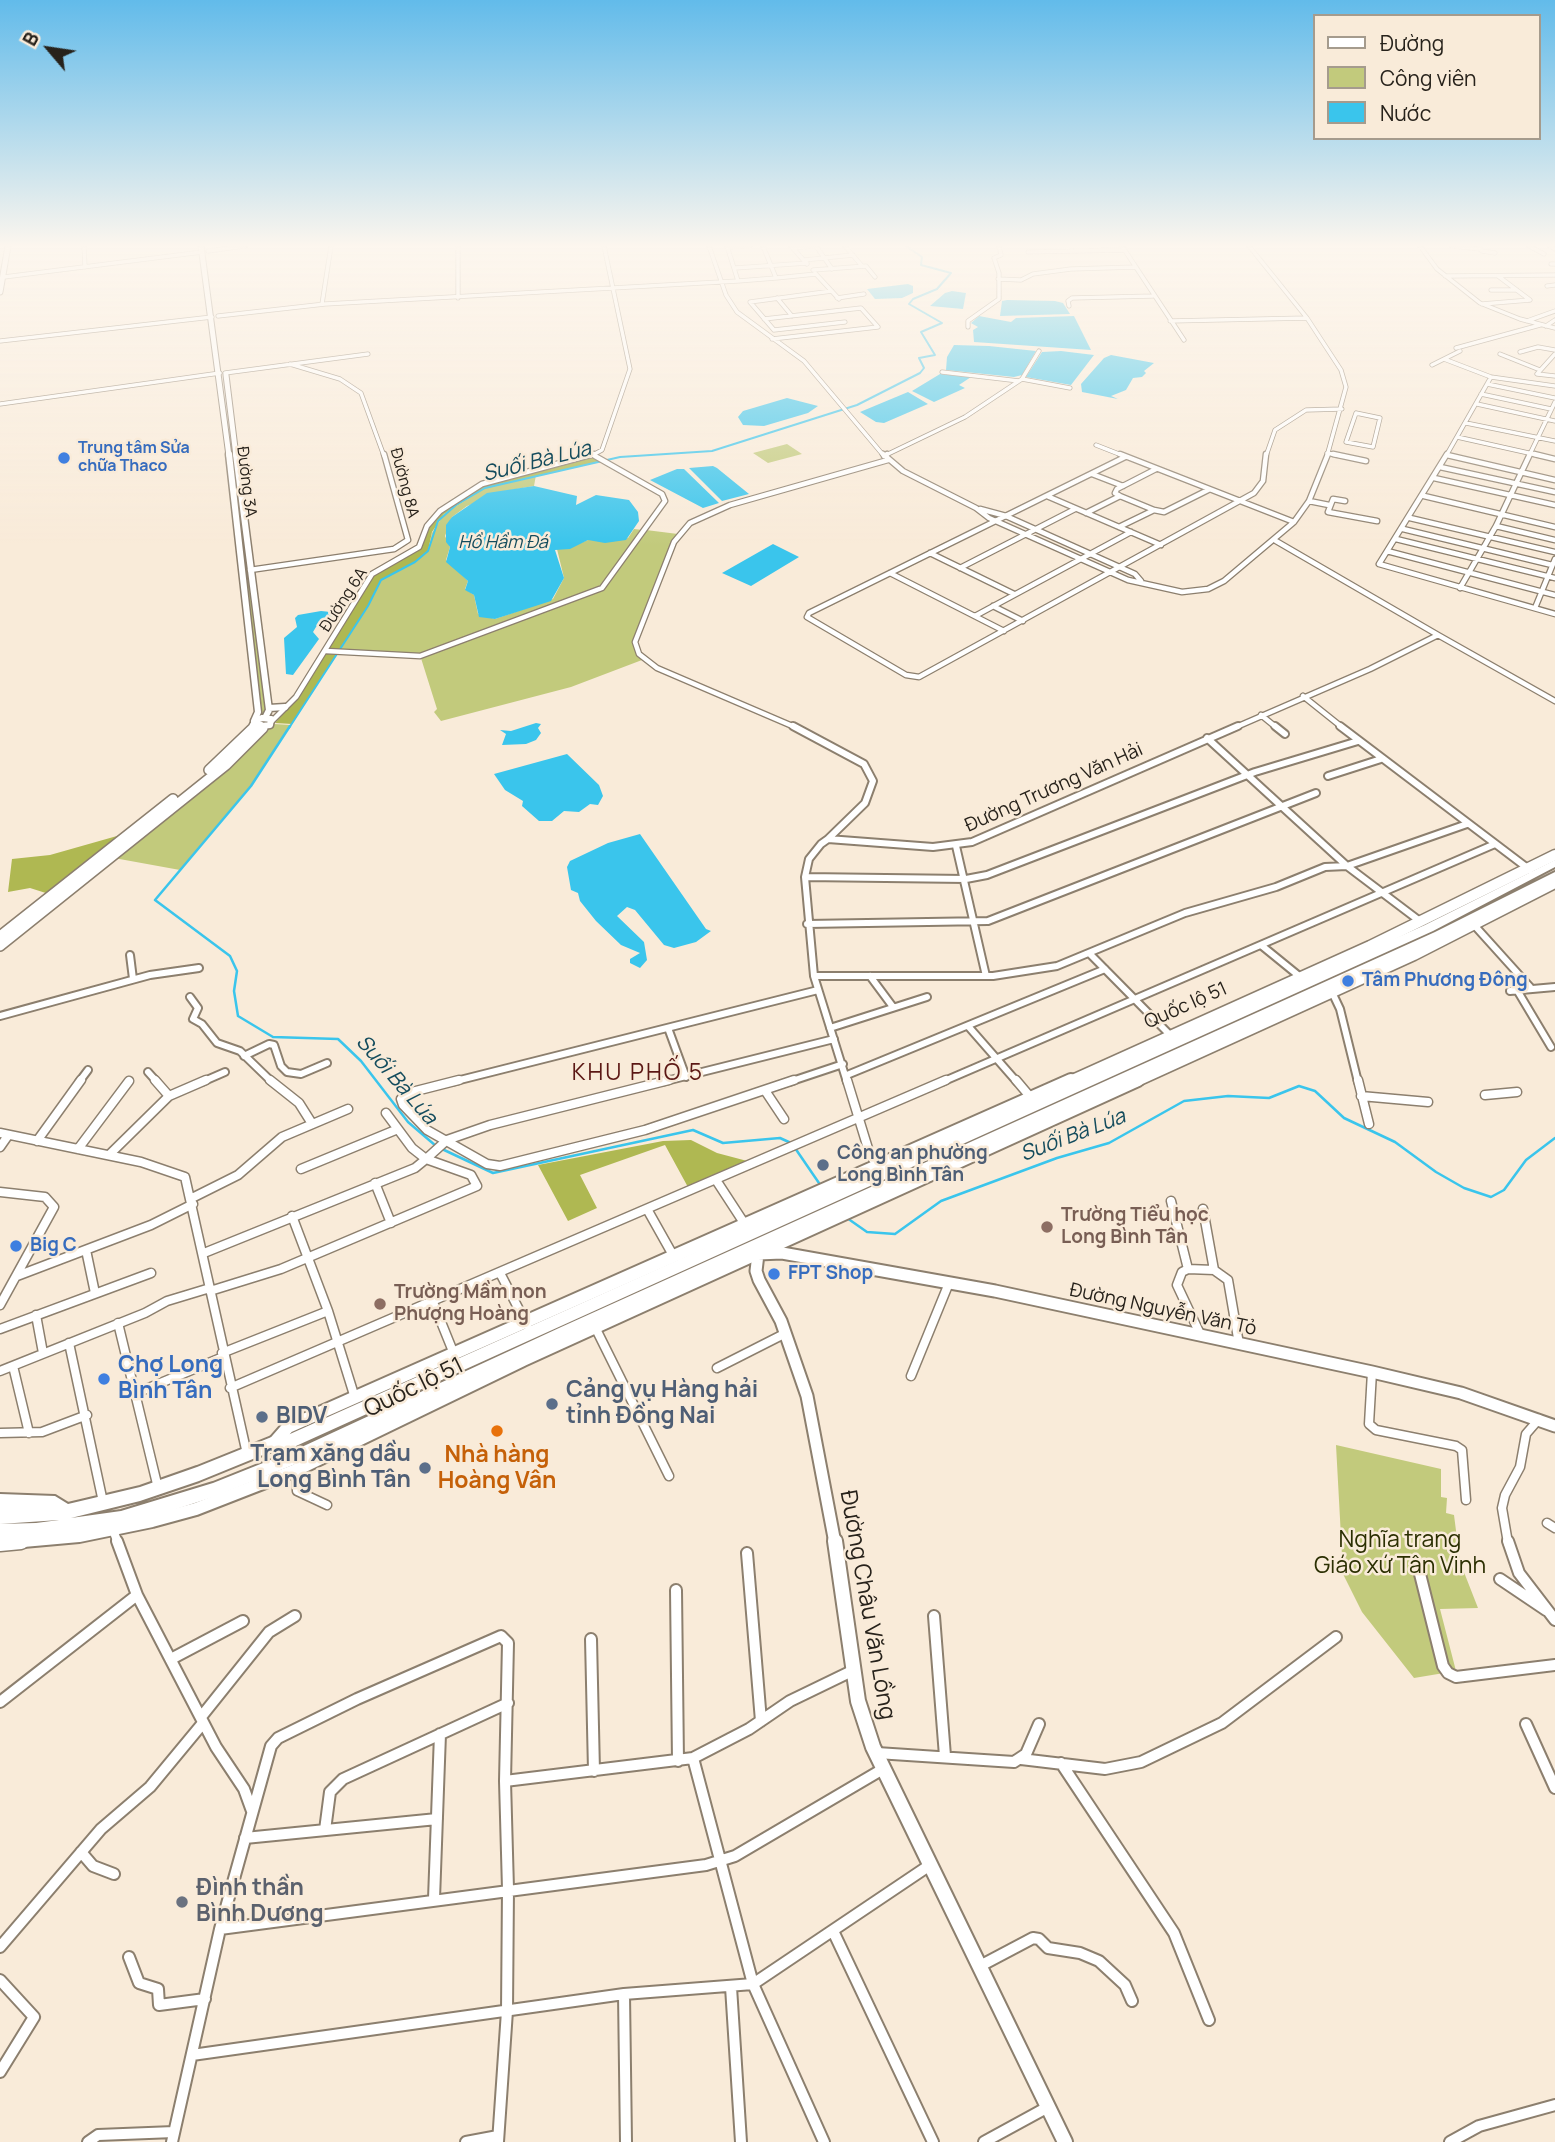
<!DOCTYPE html>
<html>
<head>
<meta charset="utf-8">
<style>
  body { margin:0 }
  #map { position:relative; width:1555px; height:2142px; overflow:hidden; background:#f9ebd9; font-family:Manrope,sans-serif }
  canvas { display:block }
  .legend { position:absolute; left:1313px; top:14px; width:228px; height:126px; box-sizing:border-box; background:#f9ebd9; border:2px solid #a59b8d; margin:0; padding:9px 12px; list-style:none; font-size:21px; color:#27221b }
  .legend li { display:flex; align-items:center; gap:14px; height:35px }
  .legend b { width:35px; border:2px solid #a59b8d }
  .north { position:absolute; left:14px; top:14px; width:70px; height:70px; -webkit-text-stroke:5px #f9ebd9; paint-order:stroke; rotate:299deg; font-size:19px; font-weight:700; line-height:28px; text-align:center; color:#27221b }
  .north::after { content:''; display:block; margin:auto; width:24px; height:32px; background:#27221b; clip-path:polygon(50% 0,100% 100%,50% 72%,0 100%) }
</style>
</head>
<body>
<div id="map">
<canvas width="1555" height="2142"></canvas>
<ul class="legend">
<li><b style="height:9px;background:#fff"></b>Đường</li>
<li><b style="height:19px;background:#c2ca7c"></b>Công viên</li>
<li><b style="height:19px;background:#3ac5ec"></b>Nước</li>
</ul>
<div class="north">B</div>
</div>
<script>
const ctx = document.querySelector('canvas').getContext('2d');
ctx.lineJoin = 'round';
function fillPath(path, color) { ctx.fillStyle = color; ctx.fill(path, 'evenodd'); }
const toPath = rows => new Path2D(rows.map(r => 'M' + r).join(''));
function trace(path, color, width, dash) { ctx.strokeStyle = color; ctx.lineWidth = width; ctx.lineCap = dash ? 'butt' : 'round'; ctx.setLineDash(dash || []); ctx.stroke(path); }
function drawText(font, color, halo, rows, align = 'center') {
  ctx.font = font + ' Manrope,sans-serif'; ctx.lineWidth = 5; ctx.setLineDash([]); ctx.textBaseline = 'middle'; ctx.strokeStyle = halo; ctx.fillStyle = color; for (const [text, x, y, turn = 0] of rows) {
    ctx.save(); ctx.translate(x, y); ctx.rotate((+turn || 0) * Math.PI / 180); ctx.textAlign = isNaN(turn) ? turn : align; if (halo) ctx.strokeText(text, 0, 0); ctx.fillText(text, 0, 0); ctx.restore();
  }
}
fillPath(toPath([
  [787,444,802,454,768,463,753,453],
  [536,475,534,486,505,491,467,506,452,517,445,536,450,547,446,560,468,581,465,589,474,595,478,614,495,619,553,599,564,578,557,549,565,549,588,540,628,538,634,529,643,530,604,588,646,530,678,534,666,555,633,641,642,660,571,687,441,721,434,712,437,709,420,655,339,651,381,580,415,562,428,551,432,533,444,514,485,488],
  [246,581,249,581,266,710,259,717,262,711],
  [274,724,291,725,251,786,180,870,114,858],
  [1336,1445,1441,1469,1441,1497,1447,1498,1446,1513,1454,1515,1460,1562,1478,1608,1440,1609,1456,1671,1414,1678,1362,1612,1343,1574]
]), '#c2ca7c');
fillPath(toPath([
  [595,457,603,461,485,488,444,514,432,532,428,551,415,562,381,580,368,606,292,724,275,723,298,697,374,574,420,548,434,518,474,489,490,482],
  [124,834,49,894,30,888,8,892,12,859,50,855],
  [691,1140,717,1153,751,1162,689,1189,665,1145,580,1175,597,1208,568,1221,538,1165,663,1141]
]), '#afb852');
fillPath(toPath([
  [908,284,913,286,913,293,902,298,875,299,867,289],
  [952,291,966,293,963,309,930,306,945,293],
  [1007,300,1055,301,1063,303,1070,314,1000,316,1002,301],
  [979,316,1011,322,1016,318,1074,316,1091,350,974,342,973,330,978,327,971,323],
  [954,345,989,346,1036,351,1022,375,1014,377,946,370,947,357],
  [1061,351,1094,355,1071,385,1026,377,1042,352],
  [1111,355,1154,363,1144,371,1146,373,1142,377,1133,378,1126,390,1111,396,1118,399,1082,392,1081,384,1104,358],
  [940,374,971,377,959,385,965,388,934,402,912,391],
  [908,392,928,404,884,423,876,422,860,412],
  [787,398,818,406,808,413,764,426,743,425,738,417,743,411],
  [713,466,717,468,749,494,722,501,689,468],
  [677,469,684,469,719,503,703,508,650,480],
  [534,486,577,496,576,505,596,495,629,500,638,512,639,521,626,540,605,543,588,540,570,549,555,550,564,578,551,601,495,619,479,617,474,595,465,590,468,581,446,562,450,547,446,542,446,525,452,517,487,493],
  [773,544,799,557,751,586,722,573],
  [321,611,331,612,334,616,316,627,313,632,319,639,293,675,286,674,284,638,297,627,295,618,298,615],
  [536,723,541,724,538,728,541,733,536,740,526,744,502,745,506,734,500,730,511,731],
  [567,754,599,785,603,796,598,805,590,804,579,812,564,811,552,821,539,821,522,806,523,801,505,790,494,774],
  [640,834,706,929,711,931,696,942,674,948,664,945,635,910,627,907,617,916,644,942,647,960,640,968,630,963,630,959,640,953,621,945,596,921,580,901,578,893,571,890,567,867,570,861,608,843]
]), '#3ac5ec');
trace(toPath([
  [289,728,368,606,381,580,415,562,428,551,438,521,456,505,485,488,620,457,712,451,857,405,920,373,924,368,919,358,935,355,921,332,942,323,909,304,913,299,937,289,951,273,921,265,922,257,906,246]
]), '#3ac5ec', 2);
trace(toPath([
  [290,726,251,786,155,900,230,956,237,971,234,991,238,1016,273,1037,338,1039,361,1061,408,1122,436,1146],
  [795,1148,821,1186],
  [442,1149,493,1173,693,1130,723,1143,780,1138,791,1143],
  [847,1218,867,1232,895,1234,941,1201,1057,1158,1109,1143,1184,1101,1228,1096,1269,1098,1299,1086,1315,1091,1344,1118,1395,1142,1436,1172,1464,1188,1491,1197,1504,1190,1526,1160,1555,1138]
]), '#3ac5ec', 2.5);
const streetFar4 = toPath([
  [84,246,85,267],
  [458,246,458,298],
  [709,246,726,295,737,312,804,361,884,456],
  [763,246,776,278,816,274],
  [791,246,807,264],
  [816,246,832,269],
  [845,246,862,266],
  [1122,246,1184,340],
  [1249,246,1307,318,1341,370,1346,387,1327,456],
  [1420,246,1437,269,1480,303,1520,319,1555,328],
  [1452,246,1480,249],
  [1529,246,1544,254],
  [1550,246,1555,249],
  [727,247,750,246],
  [1479,247,1482,251,1495,253],
  [793,248,814,246],
  [208,251,245,246],
  [1028,252,1124,250],
  [804,260,853,255],
  [1551,264,1555,264],
  [735,268,807,263],
  [813,270,866,266,875,277],
  [815,273,839,299],
  [1445,276,1555,275],
  [1498,276,1530,300],
  [4,277,202,252],
  [998,279,1021,280,1033,274,1071,269,1135,267],
  [738,281,776,278],
  [1547,286,1555,285],
  [1491,290,1517,290],
  [832,291,750,302,774,330,845,322],
  [777,298,792,316],
  [837,298,864,294],
  [322,304,331,246],
  [1482,304,1530,300],
  [1069,306,1068,301,1072,298,1153,296],
  [218,316,325,304,738,281,727,246],
  [764,319,861,308,878,327,772,339],
  [1170,321,1307,318],
  [1527,321,1555,311],
  [1546,326,1555,320],
  [968,327,968,321,999,299,999,273,994,258,1001,255,999,246],
  [0,341,212,317],
  [1456,348,1540,325],
  [1520,352,1538,347,1555,350],
  [1500,354,1540,370],
  [1555,354,1537,374,1555,376],
  [1444,359,1491,377,1555,386],
  [290,364,340,379,361,393,384,456],
  [1432,365,1460,351],
  [942,372,1019,381],
  [225,373,368,354],
  [1022,379,1039,351],
  [1487,384,1555,398],
  [1481,394,1551,409],
  [0,404,220,373],
  [1477,404,1555,421],
  [1356,413,1380,418,1373,447,1346,442,1356,413],
  [1466,423,1555,441],
  [1457,437,1542,456],
  [1096,445,1124,456],
  [1327,453,1342,456],
  [1447,455,1452,456],
  [591,456,602,450,630,369,604,246],
  [884,456,965,417,1022,379,1070,388],
  [1266,456,1275,430,1306,410,1342,409],
  [1446,456,1491,377],
  [1529,456,1555,402]
]);
const streetFar3 = toPath([
  [883,454,903,471,976,508,989,518,1128,580,1182,592,1208,589,1224,581,1294,522,1309,501,1328,454],
  [1120,454,1294,522],
  [1333,454,1366,461],
  [1447,454,1379,564,1555,614],
  [1534,454,1555,459],
  [1447,455,1555,480],
  [884,456,887,454],
  [1125,457,809,613,807,617,906,675,919,677,1254,493,1263,481,1266,454],
  [1440,467,1555,492],
  [1092,474,1123,486],
  [1434,478,1555,505],
  [1047,496,1161,545],
  [1120,496,1154,510],
  [1424,496,1555,527],
  [1309,501,1329,505],
  [1345,501,1333,499,1328,512,1377,521],
  [980,509,1006,516,1135,574,1141,581],
  [1086,513,1120,496,1115,493,1117,489,1156,469],
  [1410,518,1555,552],
  [1496,526,1555,540],
  [1119,527,1154,510,1164,512,1208,490],
  [1403,529,1552,565],
  [1396,539,1555,578],
  [1276,541,1438,635],
  [1387,551,1555,595],
  [930,553,1014,594],
  [960,568,1075,509],
  [250,570,394,549,408,540,384,454],
  [890,573,1004,631],
  [1460,588,1496,526,1530,454],
  [993,606,1023,621],
  [1535,608,1555,559],
  [975,616,1131,532],
  [326,651,420,656,602,588,665,501,662,494,595,456],
  [1303,696,1343,728],
  [1261,715,1277,728],
  [271,722,296,697,372,574,419,547,427,526,440,511,482,484,594,454],
  [797,728,657,668,639,654,635,642,674,542,690,523,730,505,888,460],
  [1234,728,1370,669,1438,635,1555,701]
]);
const streetFar2 = toPath([
  [793,726,864,764,873,781,865,803,828,839],
  [1275,726,1285,734],
  [1340,726,1530,870],
  [1207,738,1347,866,1421,922],
  [1328,776,1381,759],
  [956,846,986,976],
  [805,877,966,879,987,875,1255,772,1358,741],
  [807,924,988,921,1316,793],
  [1475,926,1530,987],
  [1261,945,1304,980],
  [1090,954,1173,1038],
  [130,955,133,979],
  [814,976,993,976,1057,966,1185,913,1276,887,1325,867,1347,866,1467,824],
  [870,976,893,1007],
  [1331,990,1340,1009,1358,1082],
  [1517,990,1551,1047],
  [1510,991,1555,987],
  [190,997,198,1008,193,1019,202,1024,217,1043,240,1051,272,1082],
  [0,1016,150,975,199,968],
  [968,1026,1017,1082],
  [668,1028,686,1077],
  [830,1028,927,997],
  [244,1056,269,1044,274,1045,281,1066,287,1072,301,1074,327,1063],
  [148,1072,157,1082],
  [847,1075,1105,969],
  [79,1082,88,1070],
  [202,1082,225,1072],
  [452,1082,818,990],
  [662,1082,834,1039],
  [789,1082,843,1064],
  [847,1082,814,976,805,877,809,859,821,844,828,839,933,847,972,842,1238,726],
  [942,1082,1495,844]
]);
const streetFar1 = toPath([
  [270,1080,299,1103,311,1122],
  [459,1080,408,1093,401,1099,403,1105,427,1130,487,1164,500,1166,645,1130,794,1080],
  [847,1080,870,1155,878,1166],
  [1016,1080,1032,1099],
  [1358,1080,1369,1124],
  [766,1092,784,1119],
  [1485,1095,1517,1092],
  [169,1096,206,1080],
  [1361,1096,1428,1102],
  [386,1113,412,1148,426,1159,447,1140,490,1125,669,1080],
  [0,1133,141,1162,185,1177,247,1454],
  [37,1141,81,1080],
  [0,1147,7,1137],
  [78,1149,129,1081],
  [109,1155,169,1096,155,1080],
  [301,1169,398,1129],
  [716,1180,746,1226],
  [375,1183,391,1223],
  [0,1192,45,1197,54,1207,0,1305],
  [192,1198,238,1175,282,1137,348,1109],
  [1171,1201,1188,1269],
  [647,1209,674,1257],
  [1203,1209,1214,1270],
  [292,1216,328,1311,355,1398],
  [86,1250,95,1293],
  [204,1253,415,1168,426,1159,471,1175,477,1186,281,1269,210,1291],
  [500,1273,527,1325],
  [17,1276,151,1225,193,1204],
  [433,1302,454,1354],
  [36,1315,43,1353],
  [118,1323,158,1488],
  [595,1327,669,1476],
  [0,1329,151,1273],
  [1201,1336,1177,1285,1182,1272,1188,1269,1214,1270,1228,1280,1239,1344],
  [69,1343,103,1502],
  [222,1353,328,1311],
  [13,1366,29,1433],
  [717,1368,786,1333],
  [0,1371,145,1313,167,1301,210,1288],
  [1372,1372,1369,1424,1376,1430,1456,1446,1462,1450,1466,1500],
  [911,1376,949,1283],
  [230,1388,946,1080],
  [134,1394,223,1357],
  [0,1433,42,1432,87,1415],
  [296,1470,297,1491,327,1505],
  [1547,1523,1555,1528],
  [113,1530,118,1543],
  [1508,1543,1502,1508,1505,1495,1520,1467,1526,1434,1539,1419]
]);
const street = toPath([
  [117,1541,137,1595,216,1747,244,1789,252,1811],
  [1508,1541,1519,1573,1555,1620],
  [747,1553,761,1721],
  [1419,1570,1443,1666,1448,1673,1456,1677,1555,1665],
  [1500,1579,1546,1610],
  [676,1590,678,1761],
  [934,1616,945,1756],
  [591,1639,594,1771],
  [171,1659,243,1621],
  [0,1702,137,1595],
  [201,1717,269,1632,295,1616],
  [1526,1724,1555,1788],
  [877,1753,1014,1762,1026,1754,1039,1724],
  [693,1758,753,1984,824,2142],
  [1021,1759,1105,1769,1141,1762,1222,1723,1336,1637],
  [1061,1763,1174,1933,1209,2020],
  [505,1781,693,1758,749,1729,790,1701,854,1670],
  [325,1830,330,1792,343,1779,508,1703],
  [245,1838,437,1819],
  [81,1852,93,1866,114,1874],
  [434,1899,440,1734],
  [220,1929,706,1865,735,1856,883,1769],
  [833,1931,933,2142],
  [0,1947,101,1829,150,1787,203,1723],
  [129,1957,139,1983,158,1989,159,2005,205,1999],
  [980,1966,1033,1938,1039,1939,1048,1948,1080,1953,1099,1961,1125,1985,1132,2001],
  [0,1980,34,2017,0,2072],
  [731,1987,741,2142],
  [624,1994,626,2142],
  [192,2055,624,1994,753,1984,930,1865],
  [88,2142,98,2135,174,2132],
  [172,2142,220,1929,271,1746,278,1738,357,1699,501,1636,508,1643,505,1781,508,1889,507,2011,498,2142],
  [466,2142,498,2136],
  [984,2142,1048,2107],
  [1450,2142,1479,2126,1555,2105]
]);
const secondaryFar4 = toPath([
  [201,246,229,456],
  [0,292,8,246],
  [226,375,236,456]
]);
const secondaryFar3 = toPath([
  [229,454,258,712,254,721],
  [236,454,269,710,265,718],
  [269,708,285,707],
  [262,718,271,719,270,725,254,727,254,721,262,718]
]);
const secondaryFar2 = toPath([
  [254,726,260,726],
  [209,770,254,727],
  [0,936,173,799],
  [0,946,226,765,263,728]
]);
const secondaryFar1 = toPath([
  [835,1543,807,1396,781,1321,759,1280,756,1271,758,1254,782,1253,995,1291,1372,1372,1461,1393,1555,1426]
]);
const secondary = toPath([
  [835,1541,858,1701,873,1747,1065,2142]
]);
const primaryFar2 = toPath([
  [1068,1082,1370,946,1555,855],
  [1135,1082,1414,955,1555,883]
]);
const primaryFar1 = toPath([
  [274,1443,288,1427,1071,1080],
  [1,1543,79,1536,152,1521,196,1509,296,1470,523,1360,1138,1080]
]);
const primary = toPath([
  [0,1543,21,1541]
]);
const highway = toPath([
  [1555,860,1555,867,1433,931,296,1446,275,1450,199,1481,140,1501,71,1518,121,1511,213,1483,293,1451,559,1328,1435,932,1555,872,1555,879,1443,938,569,1336,303,1461,213,1497,121,1527,36,1539,0,1540,0,1524,36,1523,59,1520,0,1524,0,1494,55,1496,68,1504,140,1487,197,1467,274,1436,290,1434,1425,925,1555,860]
]);
trace(streetFar4, '#8c7f6e', 5);
trace(streetFar3, '#8c7f6e', 7);
trace(streetFar2, '#8c7f6e', 10);
trace(streetFar1, '#8c7f6e', 11);
trace(street, '#8c7f6e', 14);
trace(secondaryFar4, '#8c7f6e', 7);
trace(secondaryFar3, '#8c7f6e', 9);
trace(secondaryFar2, '#8c7f6e', 12);
trace(secondaryFar1, '#8c7f6e', 15);
trace(secondary, '#8c7f6e', 18);
trace(primaryFar2, '#8c7f6e', 13);
trace(primaryFar1, '#8c7f6e', 16);
trace(primary, '#8c7f6e', 19);
trace(highway, '#8c7f6e', 4);
trace(streetFar4, '#fff', 3.5);
trace(streetFar3, '#fff', 4.5);
trace(streetFar2, '#fff', 6);
trace(streetFar1, '#fff', 8);
trace(street, '#fff', 10);
trace(secondaryFar4, '#fff', 5);
trace(secondaryFar3, '#fff', 6);
trace(secondaryFar2, '#fff', 9);
trace(secondaryFar1, '#fff', 11);
trace(secondary, '#fff', 14);
trace(primaryFar2, '#fff', 10);
trace(primaryFar1, '#fff', 12);
trace(primary, '#fff', 16);
fillPath(highway, '#fff');
const sky = ctx.createLinearGradient(0, 0, 0, 546);
sky.addColorStop(0, '#62bbea');
sky.addColorStop(0.45, '#fcf6ee');
sky.addColorStop(1, '#fcf6ee00');
ctx.fillStyle = sky;
ctx.fillRect(0, 0, 1555, 546);
for (const [x, y, r, color] of [
  [64,458,7,"#3f7fe0"],
  [1348,981,7,"#3f7fe0"],
  [823,1165,7,"#5c6f8a"],
  [1047,1227,7,"#8d6e63"],
  [16,1246,7,"#3f7fe0"],
  [774,1274,7,"#3f7fe0"],
  [380,1304,7,"#8d6e63"],
  [104,1379,7,"#3f7fe0"],
  [552,1404,7,"#5c6f8a"],
  [262,1417,7,"#5c6f8a"],
  [497,1431,7,"#e8710a"],
  [425,1468,7,"#5c6f8a"],
  [182,1902,7,"#6b7280"]
]) { const dot = new Path2D(); dot.arc(x, y, r, 0, 2 * Math.PI); ctx.fillStyle = color; ctx.fill(dot); trace(dot, '#f9ebd9', 2.5); }
drawText('bold 16px', '#366cbe', '#f9ebd9', [
  ["Trung tâm Sửa",78,449],
  ["chữa Thaco",78,467]
], 'left');
drawText('16px', '#27221b', '#f9ebd9', [
  ["Đường 3A",246,482,83],
  ["Đường 8A",404,483,75],
  ["Đường 6A",344,600,-57]
]);
drawText('italic 18px', '#144c5d', '#f9ebd9', [
  ["Hồ Hầm Đá",503,543]
]);
drawText('19px', '#27221b', '#f9ebd9', [
  ["Đường Trương Văn Hải",1054,788,-24],
  ["Quốc lộ 51",1186,1006,-24],
  ["Đường Nguyễn Văn Tỏ",1163,1310,12]
]);
drawText('bold 19px', '#366cbe', '#f9ebd9', [
  ["Tâm Phương Đông",1362,981],
  ["Big C",30,1246],
  ["FPT Shop",788,1274]
], 'left');
drawText('bold 19px', '#4e5e75', '#f9ebd9', [
  ["Công an phường",837,1154],
  ["Long Bình Tân",837,1176]
], 'left');
drawText('bold 19px', '#785e54', '#f9ebd9', [
  ["Trường Tiểu học",1061,1216],
  ["Long Bình Tân",1061,1238],
  ["Trường Mầm non",394,1293],
  ["Phượng Hoàng",394,1315]
], 'left');
drawText('italic 21px', '#144c5d', '#f9ebd9', [
  ["Suối Bà Lúa",537,462,-14],
  ["Suối Bà Lúa",396,1080,49],
  ["Suối Bà Lúa",1073,1136,-21]
]);
ctx.letterSpacing = '2px';
drawText('23px', '#5b1714', '#f9ebd9', [
  ["KHU PHỐ 5",638,1074]
]);
ctx.letterSpacing = '0px';
drawText('bold 23px', '#366cbe', '#f9ebd9', [
  ["Chợ Long",118,1366],
  ["Bình Tân",118,1392]
], 'left');
drawText('23px', '#27221b', '#f9ebd9', [
  ["Quốc lộ 51",414,1388,-26],
  ["Đường Châu Văn Lồng",867,1605,80]
]);
drawText('bold 23px', '#4e5e75', '#f9ebd9', [
  ["Cảng vụ Hàng hải",566,1391],
  ["tỉnh Đồng Nai",566,1417],
  ["BIDV",276,1417],
  ["Trạm xăng dầu",411,1455,"right"],
  ["Long Bình Tân",411,1481,"right"]
], 'left');
drawText('bold 23px', '#c56008', '#f9ebd9', [
  ["Nhà hàng",497,1456],
  ["Hoàng Vân",497,1482]
]);
drawText('23px', '#2b2f02', '#f9ebd9', [
  ["Nghĩa trang",1400,1541],
  ["Giáo xứ Tân Vinh",1400,1567]
]);
drawText('bold 23px', '#5b616d', '#f9ebd9', [
  ["Đình thần",196,1889],
  ["Bình Dương",196,1915]
], 'left');
</script>
</body>
</html>
